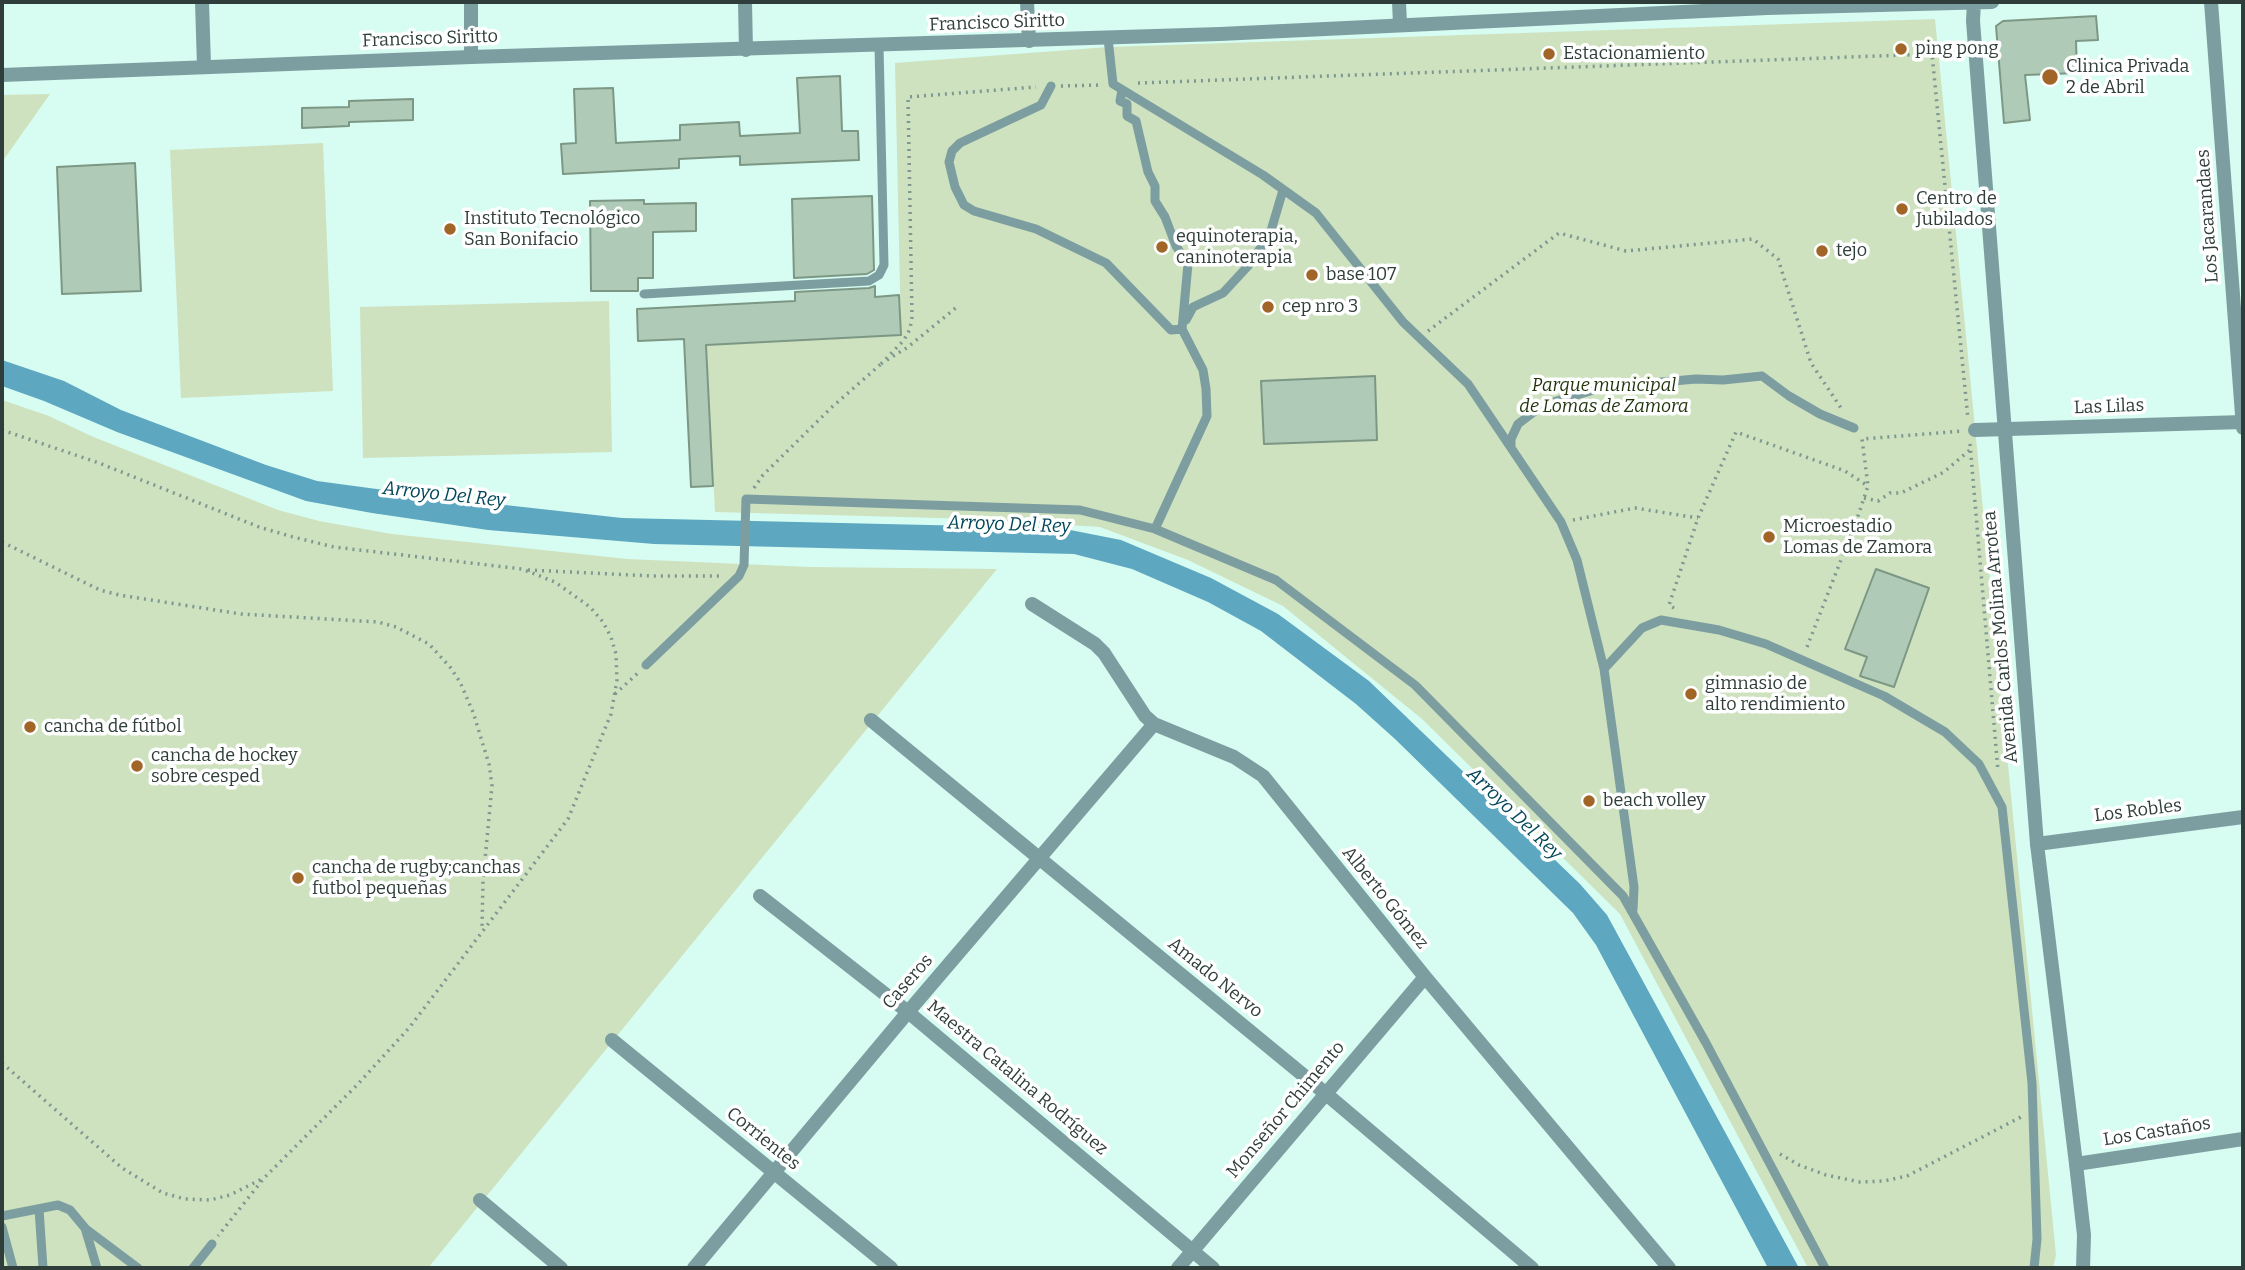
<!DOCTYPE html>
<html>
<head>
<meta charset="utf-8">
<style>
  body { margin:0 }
  #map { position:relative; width:2245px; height:1270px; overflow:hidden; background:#d7fcf2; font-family:Bitter,serif }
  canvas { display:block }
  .frame { position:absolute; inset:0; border:4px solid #2f3e3a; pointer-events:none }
</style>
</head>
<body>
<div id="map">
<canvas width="2245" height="1270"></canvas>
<div class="frame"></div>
</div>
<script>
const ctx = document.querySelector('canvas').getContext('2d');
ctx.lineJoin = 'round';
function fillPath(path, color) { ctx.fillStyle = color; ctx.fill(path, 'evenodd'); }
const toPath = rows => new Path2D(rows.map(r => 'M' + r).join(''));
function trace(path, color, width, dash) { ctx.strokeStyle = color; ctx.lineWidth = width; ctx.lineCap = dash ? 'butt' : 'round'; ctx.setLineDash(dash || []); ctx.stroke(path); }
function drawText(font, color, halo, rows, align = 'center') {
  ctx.font = font + ' Bitter,serif'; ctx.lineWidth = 7; ctx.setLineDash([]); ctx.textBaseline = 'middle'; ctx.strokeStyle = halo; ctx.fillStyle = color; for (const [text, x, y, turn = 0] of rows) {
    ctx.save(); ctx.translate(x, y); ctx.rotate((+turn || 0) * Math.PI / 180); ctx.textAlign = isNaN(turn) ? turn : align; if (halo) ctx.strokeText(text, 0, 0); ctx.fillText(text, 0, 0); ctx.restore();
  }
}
fillPath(toPath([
  [1935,19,2056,1255,2053,1268,1808,1268,1620,914,1422,719,1283,606,1188,560,1100,527,975,519,715,512,706,345,901,334,895,63,1109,47],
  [50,94,2,162,2,95],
  [323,143,333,391,181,398,170,150],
  [609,301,612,452,363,458,360,307],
  [2,400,49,416,91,436,278,510,319,521,392,534,627,559,810,567,997,569,428,1268,2,1268]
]), '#cee2bf');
fillPath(toPath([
  [2,360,64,381,121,410,266,465,317,481,451,499,622,518,1060,528,1121,540,1211,578,1278,614,1369,681,1580,884,1607,915,1799,1268,1768,1268,1596,945,1573,913,1395,739,1356,704,1261,631,1208,602,1132,569,1074,554,654,544,488,530,372,513,306,501,117,432,44,401,2,386]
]), '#5ea7c1');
const building = toPath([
  [2096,16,2098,40,2076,41,2077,73,2025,75,2030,120,2004,123,1996,26,2003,21,2096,16],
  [840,76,842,131,858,131,859,160,740,165,740,156,679,159,679,168,563,174,561,144,576,143,574,89,613,88,616,143,680,140,680,125,739,122,740,136,800,133,797,78,840,76],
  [413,99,413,120,349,122,349,126,302,128,302,108,349,107,349,101,413,99],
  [135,163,141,291,62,294,57,167,135,163],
  [872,196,874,270,867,274,794,278,792,199,872,196],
  [644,200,644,204,696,203,696,231,653,232,653,278,638,278,638,291,591,291,590,201,644,200],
  [875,286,875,297,899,295,901,335,706,345,713,486,691,487,684,339,638,341,637,309,795,301,795,292,869,288,875,286],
  [1375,376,1377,440,1264,444,1261,381,1375,376],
  [1876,569,1929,588,1894,687,1860,676,1867,657,1845,649,1876,569]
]);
fillPath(building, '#afcbb7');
trace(building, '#7d9785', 2);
trace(toPath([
  [1138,83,1932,54,1968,419],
  [1061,86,1102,85],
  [1428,331,1559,233,1626,251,1753,239,1778,259,1811,363,1841,408],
  [887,360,908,347,958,306],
  [881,364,904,340,910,329,912,317,908,97,1036,87],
  [2,430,99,463,259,527,293,537,334,547,522,569,555,582,590,607,603,622,611,637,616,654,617,680,611,714,568,819,409,1028,358,1084,264,1178,218,1236],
  [1970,444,1998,771],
  [754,488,763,475,832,407,881,364],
  [1864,498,1878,501,1890,493,1901,493,1944,472,1971,449],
  [1573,520,1635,508,1698,518],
  [2,542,100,590,119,595,241,614,378,622,396,627,429,644,450,667,460,682,473,712,489,764,492,786,483,881,482,928],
  [528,570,653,576,719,576],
  [1674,608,1669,605,1698,518,1736,432,1845,471,1868,486],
  [1807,647,1857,519,1868,486,1862,439,1963,431],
  [615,694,638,673],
  [2,1063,122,1168,163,1193,185,1199,210,1200,230,1195,262,1179],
  [1780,1154,1799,1165,1826,1175,1860,1182,1884,1181,1907,1176,2021,1117]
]), '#7e9790', 3.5, [2, 5]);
trace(toPath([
  [1108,38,1113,84,1263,175,1316,213,1403,322,1468,384,1561,522,1577,560,1604,669],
  [1051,86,1041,105,960,143,952,151,949,162,955,187,964,205,974,211,1036,229,1106,263,1171,330,1182,329],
  [1122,90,1120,101,1127,104,1127,116,1136,121,1148,172,1155,186,1155,201,1165,217,1176,246,1188,264,1182,329,1203,370,1206,389,1207,416,1155,529],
  [644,294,869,281,879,275,884,265,879,46],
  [1186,320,1193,307,1223,293,1248,266,1270,234,1283,190],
  [1511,447,1511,439,1518,424,1543,405,1604,387,1696,379,1723,380,1762,376,1789,396,1820,414,1854,428],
  [646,665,739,576,744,565,746,499,1080,510,1155,529,1276,580,1415,685,1623,896,1706,1043,1825,1268],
  [1633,910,1634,887,1604,669,1642,628,1661,620,1719,630,1766,644,1884,696,1945,732,1979,764,2002,807,2032,1083,2037,1239,2034,1268],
  [39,1209,43,1268],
  [2,1216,58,1205,70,1210,85,1228,97,1268],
  [2,1227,13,1268],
  [86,1229,138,1268],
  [193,1268,212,1244]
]), '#7d9ea0', 9);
trace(toPath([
  [202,2,204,66],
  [471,2,471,57],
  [745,2,746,50],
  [1027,2,1029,41],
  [1399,2,1400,24],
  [2211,2,2243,428],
  [1975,430,2243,422],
  [1032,604,1095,644,1104,653,1145,716,1154,724,1234,757,1263,776,1425,977,1669,1268],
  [871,720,1325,1093,1532,1268],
  [2037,844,2243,817],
  [760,896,908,1012,1213,1268],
  [612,1040,891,1268],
  [2076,1164,2243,1139],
  [480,1200,561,1268],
  [694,1268,908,1012,1154,724],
  [1178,1268,1425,977]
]), '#7d9ea0', 14);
trace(toPath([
  [1974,2,1973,21,2037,844,2076,1164,2084,1235,2083,1268],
  [2,75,471,57,1220,34,1767,8,1992,2]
]), '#7d9ea0', 14);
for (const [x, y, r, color] of [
  [1901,49,7,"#a16528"],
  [1549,54,7,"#a16528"],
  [2050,77,9,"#a16528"],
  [1902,209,7,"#a16528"],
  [450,229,7,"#a16528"],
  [1162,247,7,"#a16528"],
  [1822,251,7,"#a16528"],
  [1312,275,7,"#a16528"],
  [1268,307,7,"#a16528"],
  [1769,537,7,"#a16528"],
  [1691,694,7,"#a16528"],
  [30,727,7,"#a16528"],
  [137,766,7,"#a16528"],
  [1589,801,7,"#a16528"],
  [298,878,7,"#a16528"]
]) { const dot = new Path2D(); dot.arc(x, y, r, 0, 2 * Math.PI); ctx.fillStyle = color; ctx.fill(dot); trace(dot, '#fff', 2.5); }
drawText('18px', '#2f3e3a', '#fff', [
  ["Francisco Siritto",997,23,-2],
  ["Francisco Siritto",430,39,-2],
  ["Los Jacarandaes",2208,216,-94],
  ["Las Lilas",2109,407,-2],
  ["Avenida Carlos Molina Arrotea",2001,637,-95],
  ["Los Robles",2138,811,-7],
  ["Alberto Gómez",1385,898,51],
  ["Amado Nervo",1215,978,39],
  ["Caseros",908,982,-49],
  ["Maestra Catalina Rodríguez",1017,1078,40],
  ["Monseñor Chimento",1286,1110,-50],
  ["Los Castaños",2157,1132,-9],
  ["Corrientes",763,1139,39]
]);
drawText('18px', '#2f3e3a', '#fff', [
  ["ping pong",1915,49],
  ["Estacionamiento",1563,54],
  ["Clinica Privada",2066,67],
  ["2 de Abril",2066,88],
  ["Centro de",1916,199],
  ["Jubilados",1916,220],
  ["Instituto Tecnológico",464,219],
  ["San Bonifacio",464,240],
  ["equinoterapia,",1176,237],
  ["caninoterapia",1176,258],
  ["tejo",1836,251],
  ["base 107",1326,275],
  ["cep nro 3",1282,307],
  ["Microestadio",1783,527],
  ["Lomas de Zamora",1783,548],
  ["gimnasio de",1705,684],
  ["alto rendimiento",1705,705],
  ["cancha de fútbol",44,727],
  ["cancha de hockey",151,756],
  ["sobre cesped",151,777],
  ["beach volley",1603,801],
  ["cancha de rugby;canchas",312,868],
  ["futbol pequeñas",312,889]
], 'left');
drawText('italic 18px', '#1f320a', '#fff', [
  ["Parque municipal",1604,386],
  ["de Lomas de Zamora",1604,407]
]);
drawText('italic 19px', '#024659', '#fff', [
  ["Arroyo Del Rey",444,495,6],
  ["Arroyo Del Rey",1009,525,2],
  ["Arroyo Del Rey",1514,814,44]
]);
</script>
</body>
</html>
